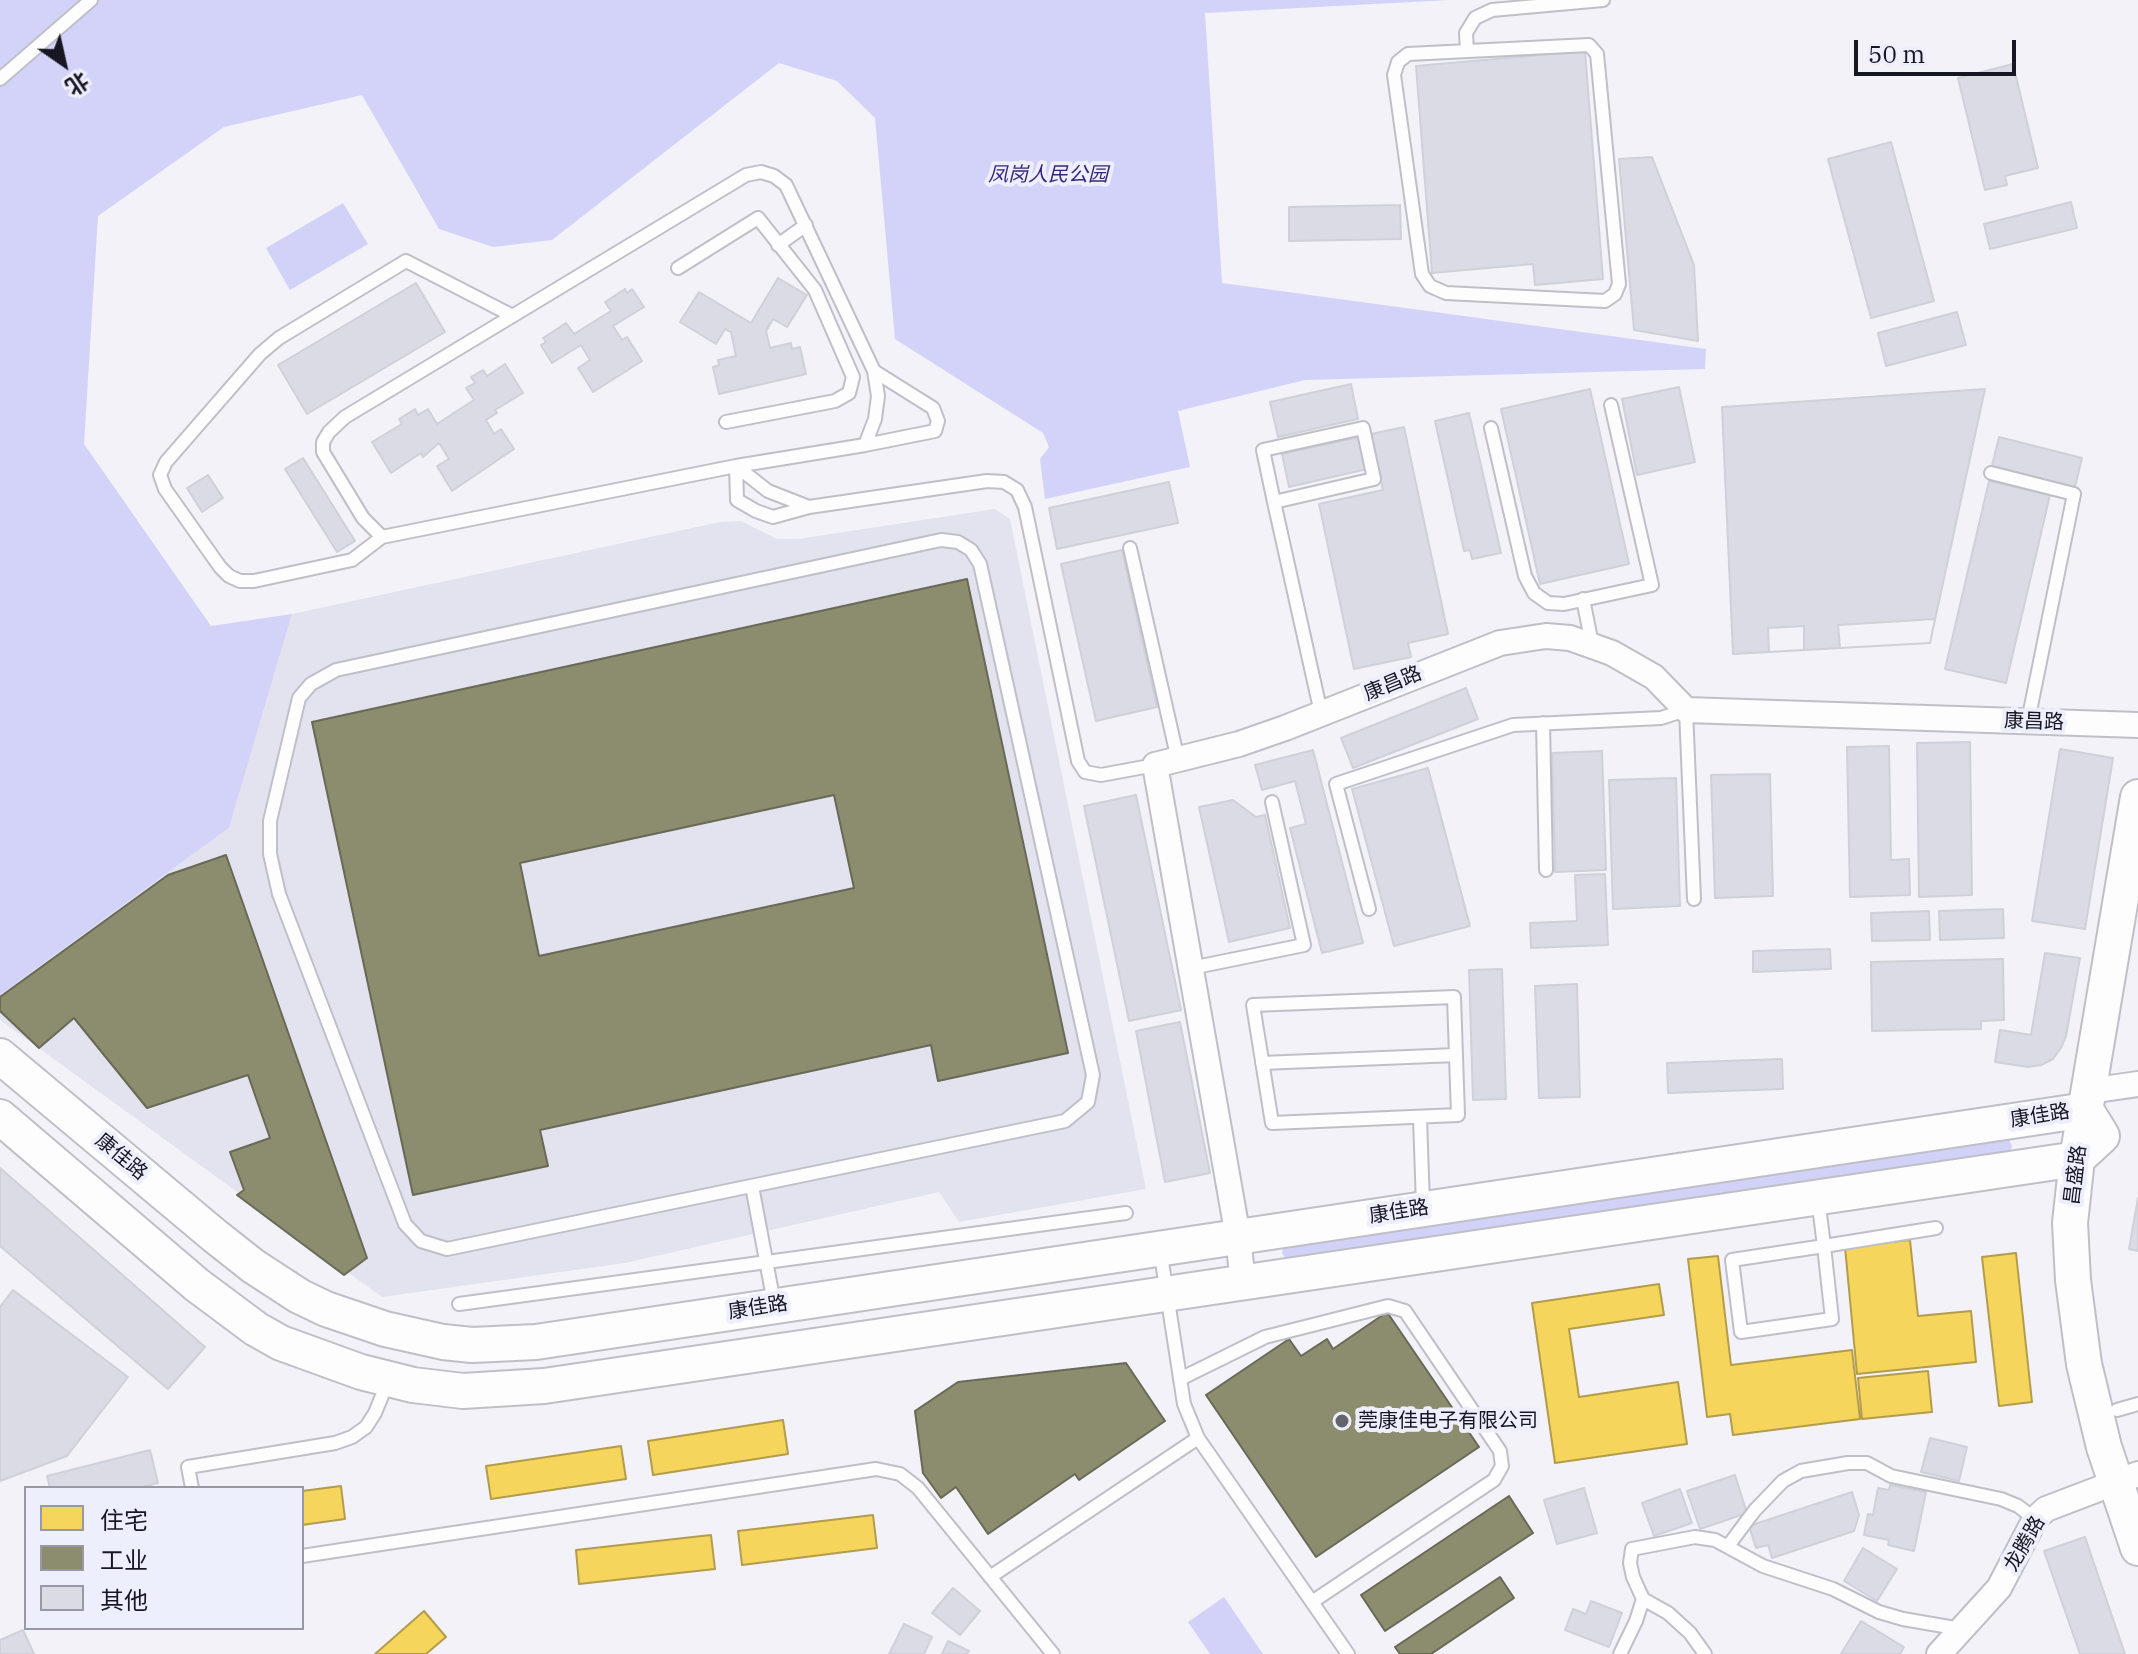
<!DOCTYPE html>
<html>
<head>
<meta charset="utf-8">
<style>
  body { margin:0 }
  #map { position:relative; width:2138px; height:1654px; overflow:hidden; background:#f2f2f8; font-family:"IBM Plex Serif","Noto Sans SC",serif }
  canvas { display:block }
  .legend { position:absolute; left:24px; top:1486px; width:280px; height:144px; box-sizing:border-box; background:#eeeffc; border:2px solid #9899a5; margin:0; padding:10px 14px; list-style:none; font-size:24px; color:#161722 }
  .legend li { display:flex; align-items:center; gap:16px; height:40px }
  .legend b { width:40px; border:2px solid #9899a5 }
  .north { position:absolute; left:24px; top:24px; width:80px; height:80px; -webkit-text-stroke:6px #eeeffc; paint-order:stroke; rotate:146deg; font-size:22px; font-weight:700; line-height:32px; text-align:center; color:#161722 }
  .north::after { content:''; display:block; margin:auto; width:28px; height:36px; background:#161722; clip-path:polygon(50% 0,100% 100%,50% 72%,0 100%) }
  .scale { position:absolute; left:1854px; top:40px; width:162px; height:36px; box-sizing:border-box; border:4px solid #161722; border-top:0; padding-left:10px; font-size:24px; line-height:28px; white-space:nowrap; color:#161722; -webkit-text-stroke:6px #eeeffc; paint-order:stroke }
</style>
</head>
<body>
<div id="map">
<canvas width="2138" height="1654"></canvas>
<ul class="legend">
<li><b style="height:22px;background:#f6d55c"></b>住宅</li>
<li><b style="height:22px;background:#8c8c6e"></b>工业</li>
<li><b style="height:22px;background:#dadbe4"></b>其他</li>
</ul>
<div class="north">北</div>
<div class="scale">50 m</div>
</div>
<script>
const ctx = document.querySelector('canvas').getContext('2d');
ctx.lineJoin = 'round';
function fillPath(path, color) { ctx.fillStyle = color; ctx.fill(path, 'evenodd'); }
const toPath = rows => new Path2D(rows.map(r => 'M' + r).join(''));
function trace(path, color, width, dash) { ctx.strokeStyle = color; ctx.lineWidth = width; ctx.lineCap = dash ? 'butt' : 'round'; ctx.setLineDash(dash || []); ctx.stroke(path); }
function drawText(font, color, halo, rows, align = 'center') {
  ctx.font = font + ' "IBM Plex Serif","Noto Sans SC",serif'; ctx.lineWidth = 8; ctx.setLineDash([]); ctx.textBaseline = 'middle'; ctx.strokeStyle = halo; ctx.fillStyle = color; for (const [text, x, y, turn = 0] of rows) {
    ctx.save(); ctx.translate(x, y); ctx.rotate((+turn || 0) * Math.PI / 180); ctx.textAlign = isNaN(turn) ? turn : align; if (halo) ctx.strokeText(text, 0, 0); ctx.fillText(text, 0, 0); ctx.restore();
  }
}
fillPath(toPath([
  [995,509,1010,519,1146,1189,959,1222,939,1192,625,1263,382,1297,0,1020,0,995,229,828,292,614,720,522,741,521,777,539,798,539]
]), '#e3e3ef');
fillPath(toPath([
  [343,203,368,244,290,290,266,248],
  [2007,1137,2012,1145,2010,1153,1287,1261,1282,1253,1284,1246],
  [1224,1597,1263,1654,1210,1654,1188,1622]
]), '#d2d2f9');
fillPath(toPath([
  [0,0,1450,0,1205,13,1222,283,1706,349,1705,369,1305,380,1178,411,1190,467,1045,499,1040,459,1049,447,1043,433,895,339,875,118,837,81,779,63,552,240,493,247,439,229,362,95,224,127,98,216,84,444,211,626,292,614,229,828,0,995]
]), '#d3d3f9');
const homes = toPath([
  [1910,1240,1918,1316,1971,1311,1976,1362,1857,1374,1845,1247,1910,1240],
  [2016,1253,2032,1402,1999,1406,1982,1257,2016,1253],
  [1718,1256,1731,1365,1852,1350,1860,1419,1733,1435,1730,1414,1707,1417,1688,1259,1718,1256],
  [1659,1284,1664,1315,1569,1329,1579,1397,1678,1382,1687,1444,1555,1463,1532,1303,1659,1284],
  [1928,1371,1932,1412,1862,1419,1858,1378,1928,1371],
  [783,1420,788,1454,653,1475,648,1441,783,1420],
  [621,1446,626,1479,491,1499,486,1466,621,1446],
  [341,1486,345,1519,302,1525,302,1491,341,1486],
  [873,1515,877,1548,742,1565,738,1531,873,1515],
  [711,1535,715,1569,579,1584,576,1550,711,1535],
  [424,1611,446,1637,426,1654,375,1654,424,1611]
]);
fillPath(homes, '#f6d55c');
trace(homes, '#b39c4b', 2);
const industry = toPath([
  [967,579,1068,1053,938,1081,931,1045,540,1130,548,1166,413,1195,312,722,967,579],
  [834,795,854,888,539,956,520,863,834,795],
  [226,855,367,1258,344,1275,237,1195,244,1190,230,1152,270,1138,248,1075,147,1108,74,1018,39,1048,0,1011,0,997,168,875,226,855],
  [1387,1312,1479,1447,1316,1557,1206,1395,1289,1339,1301,1356,1327,1339,1333,1349,1387,1312],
  [1126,1363,1165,1421,1079,1480,1075,1474,988,1534,956,1487,941,1498,923,1473,915,1411,958,1382,1126,1363],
  [1509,1496,1533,1533,1385,1631,1361,1595,1509,1496],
  [1500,1577,1514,1598,1431,1654,1400,1654,1395,1647,1500,1577]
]);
fillPath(industry, '#8c8c6e');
trace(industry, '#696957', 2);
const building = toPath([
  [1585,51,1603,279,1535,285,1533,264,1432,273,1416,66,1585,51],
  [2013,64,2038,168,2005,176,2007,185,1985,190,1958,78,2013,64],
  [1891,142,1934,301,1871,318,1828,159,1891,142],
  [1652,157,1694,265,1698,341,1634,330,1619,159,1652,157],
  [2071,202,2077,228,1990,249,1984,224,2071,202],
  [1400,205,1401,239,1289,241,1289,207,1400,205],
  [778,278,807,295,787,327,773,319,766,331,770,348,791,343,792,349,800,347,806,374,719,394,713,367,719,365,718,360,736,356,731,332,725,329,716,344,680,322,699,292,751,323,778,278],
  [416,283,445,332,307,414,278,365,416,283],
  [625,289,627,293,632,289,644,307,613,326,622,340,627,337,642,361,593,392,578,368,590,360,581,345,552,363,541,345,546,342,543,338,566,323,574,334,611,311,605,302,625,289],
  [1957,312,1966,345,1886,366,1878,333,1957,312],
  [505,364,523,393,495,410,497,413,486,420,494,434,501,429,514,449,452,491,437,466,449,459,439,443,423,457,421,453,391,473,372,442,402,424,399,419,415,409,418,415,428,409,437,424,474,400,466,388,475,383,471,377,483,370,487,376,505,364],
  [1351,384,1358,419,1278,437,1270,402,1351,384],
  [1679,387,1695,462,1637,475,1622,399,1679,387],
  [1590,389,1629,564,1540,584,1501,409,1590,389],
  [1985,389,1930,643,1733,654,1722,407,1985,389],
  [1469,413,1501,553,1472,559,1470,550,1464,551,1435,421,1469,413],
  [1404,427,1448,634,1408,643,1411,657,1354,669,1319,504,1383,490,1371,434,1404,427],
  [1360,437,1367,469,1289,487,1282,454,1360,437],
  [1999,437,2082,458,2075,487,1992,466,1999,437],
  [303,458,355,541,337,552,285,469,303,458],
  [208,475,223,498,202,512,187,488,208,475],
  [1989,481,2050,495,2006,683,1945,669,1989,481],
  [1169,482,1178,523,1057,549,1049,508,1169,482],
  [1122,550,1157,707,1096,721,1061,564,1122,550],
  [1935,619,1930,643,1840,648,1838,625,1935,619],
  [1804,626,1804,650,1769,652,1768,628,1804,626],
  [1466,688,1478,719,1353,768,1341,738,1466,688],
  [1970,742,1972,895,1919,897,1917,743,1970,742],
  [1889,746,1891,860,1909,859,1910,895,1850,897,1847,747,1889,746],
  [2060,749,2113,758,2085,929,2032,921,2060,749],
  [1313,750,1363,943,1322,953,1290,828,1306,824,1295,781,1262,790,1255,765,1313,750],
  [1602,751,1606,870,1555,872,1552,753,1602,751],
  [1428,768,1470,926,1394,946,1352,789,1428,768],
  [1770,774,1773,896,1715,898,1711,775,1770,774],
  [1676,778,1680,906,1613,909,1609,780,1676,778],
  [1136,795,1181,1010,1129,1021,1084,806,1136,795],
  [1233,800,1256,817,1265,815,1290,928,1229,942,1199,807,1233,800],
  [1605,874,1608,945,1531,948,1530,923,1577,921,1575,875,1605,874],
  [2003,909,2004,938,1940,940,1939,911,2003,909],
  [1929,911,1930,940,1872,941,1871,913,1929,911],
  [1830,949,1831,969,1753,972,1753,951,1830,949],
  [2045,953,2080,958,2066,1036,2061,1048,2053,1059,2041,1065,2028,1067,1995,1062,2000,1030,2031,1035,2045,953],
  [2003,959,2004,1020,1981,1021,1981,1029,1872,1031,1871,962,2003,959],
  [1502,969,1506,1099,1473,1100,1469,970,1502,969],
  [1577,984,1580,1097,1539,1098,1535,986,1577,984],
  [1180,1022,1210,1173,1165,1182,1136,1031,1180,1022],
  [1782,1059,1783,1089,1668,1093,1667,1063,1782,1059],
  [0,1168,205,1347,168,1389,0,1246,0,1168],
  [2138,1198,2138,1251,2129,1249,2138,1198],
  [13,1290,128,1377,67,1456,0,1481,0,1307,13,1290],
  [1930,1438,1967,1447,1959,1481,1921,1472,1930,1438],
  [150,1450,158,1483,139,1488,50,1488,47,1476,150,1450],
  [1735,1475,1747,1513,1700,1529,1687,1491,1735,1475],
  [1890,1485,1926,1492,1914,1551,1888,1545,1889,1540,1864,1535,1868,1514,1873,1515,1878,1488,1889,1490,1890,1485],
  [1584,1488,1597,1533,1557,1544,1544,1500,1584,1488],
  [1680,1489,1692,1523,1654,1536,1642,1503,1680,1489],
  [1852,1492,1859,1515,1854,1531,1772,1558,1768,1545,1756,1548,1749,1526,1852,1492],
  [2085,1537,2125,1654,2080,1654,2044,1551,2085,1537],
  [1863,1548,1897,1569,1877,1601,1844,1581,1863,1548],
  [953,1588,980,1611,960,1635,932,1613,953,1588],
  [1591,1601,1622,1613,1609,1647,1565,1630,1573,1609,1586,1614,1591,1601],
  [1861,1621,1904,1647,1900,1654,1841,1654,1861,1621],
  [904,1624,932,1637,924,1654,889,1654,904,1624],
  [23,1630,34,1654,0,1654,0,1640,23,1630],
  [948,1641,969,1651,967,1654,942,1654,948,1641]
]);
fillPath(building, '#dadbe4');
trace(building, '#d0d0d9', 2);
const lane = toPath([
  [1589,45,1597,54,1619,284,1615,294,1605,301,1446,293,1430,286,1422,274,1394,75,1398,62,1408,54,1589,45],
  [1467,51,1466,33,1475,18,1492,10,1603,0],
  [0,79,91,0],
  [778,245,806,225],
  [678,268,758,218,815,290,853,377,849,393,835,401,726,422],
  [1491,428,1525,576,1534,593,1548,603,1564,604,1652,585,1611,405],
  [865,445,875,419,878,396,874,371,786,185,774,176,761,172,746,175,345,417,329,432,323,442,323,452,363,518,382,537,736,466,865,445,935,431,938,421,933,408,874,371],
  [736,466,768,491,809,507,773,517,756,511,737,500,736,466],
  [1991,473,2074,494,2028,721],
  [1274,502,1374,479,1363,428,1263,450,1274,502,1317,695,1321,713],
  [809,507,987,481,1004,482,1017,490,1025,507,1078,761,1085,772,1101,775,1155,765],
  [382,537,352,560,254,581,240,581,229,576,220,567,165,489,160,475,166,462,260,354,279,338,406,261,511,315],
  [941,540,958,542,971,550,980,564,1093,1075,1088,1102,1065,1121,447,1249,421,1241,405,1224,279,894,270,854,270,821,299,698,311,684,336,670,941,540],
  [1130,548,1178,760],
  [1583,599,1592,644],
  [1543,723,1546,870],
  [1369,909,1336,784,1513,725,1661,718,1686,710,1694,899],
  [1191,968,1304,945,1272,802],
  [1454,997,1458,1115,1272,1123,1253,1005,1454,997],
  [1262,1063,1456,1055],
  [1420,1117,1423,1206],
  [752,1186,774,1303],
  [1818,1198,1824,1246,1832,1319,1741,1332,1732,1260,1824,1246,1936,1228],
  [1160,1249,1184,1404,1198,1438,1348,1654],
  [459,1304,1126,1213],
  [1180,1379,1265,1337,1388,1306,1405,1311,1500,1451,1502,1466,1494,1480,1312,1602],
  [2117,1410,2138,1404],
  [192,1488,188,1467,335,1443,352,1437,366,1427,375,1413,388,1381],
  [1728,1546,1755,1510,1783,1481,1801,1471,1848,1463,1867,1463,1891,1476,2001,1499,2018,1506,2035,1519],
  [302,1556,876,1469,900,1474,918,1488,1053,1654],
  [990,1577,1198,1438],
  [1643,1599,1668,1613,1690,1633,1705,1654],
  [1620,1654,1636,1621,1643,1599,1633,1577,1630,1563,1632,1549,1695,1537,1715,1540,1763,1566,1833,1589,1879,1612,1903,1619,1961,1629]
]);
const street = toPath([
  [2089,1091,2138,1084],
  [1243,1283,1238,1237,1155,765,1239,744,1285,728,1500,643,1546,636,1570,638,1612,653,1654,677,1686,710,2138,725],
  [1939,1654,1999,1588,2035,1519,2046,1509,2138,1474]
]);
const secondary = toPath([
  [2138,797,2077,1159,2070,1223,2073,1280,2084,1364,2104,1447,2138,1548],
  [0,1056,215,1236,253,1266,299,1296,326,1309,385,1329,443,1342,472,1345,536,1342,2086,1110,2102,1136,2077,1159,544,1386,463,1391,413,1385,361,1372,281,1343,256,1329,197,1285,0,1117]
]);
trace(lane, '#bfbfc8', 16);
trace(street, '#bfbfc8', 28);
trace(secondary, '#bfbfc8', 38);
trace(lane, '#fdfdfe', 12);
trace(street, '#fdfdfe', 24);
trace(secondary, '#fdfdfe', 34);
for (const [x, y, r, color] of [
  [1342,1421,8,"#63646d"]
]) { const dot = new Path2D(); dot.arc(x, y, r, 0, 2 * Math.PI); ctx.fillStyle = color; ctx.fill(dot); trace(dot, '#eeeffc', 3); }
drawText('italic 20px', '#34257e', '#eeeffc', [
  ["凤岗人民公园",1048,175]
]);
drawText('20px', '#161722', '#eeeffc', [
  ["康昌路",1393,684,-22],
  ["康昌路",2034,722,2],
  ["康佳路",2040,1116,-9],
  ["康佳路",121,1157,40],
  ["昌盛路",2076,1175,-83],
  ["康佳路",1399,1212,-9],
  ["康佳路",758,1308,-9],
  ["龙腾路",2025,1544,-60]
]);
drawText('20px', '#161722', '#eeeffc', [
  ["莞康佳电子有限公司",1358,1421]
], 'left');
</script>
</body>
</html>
